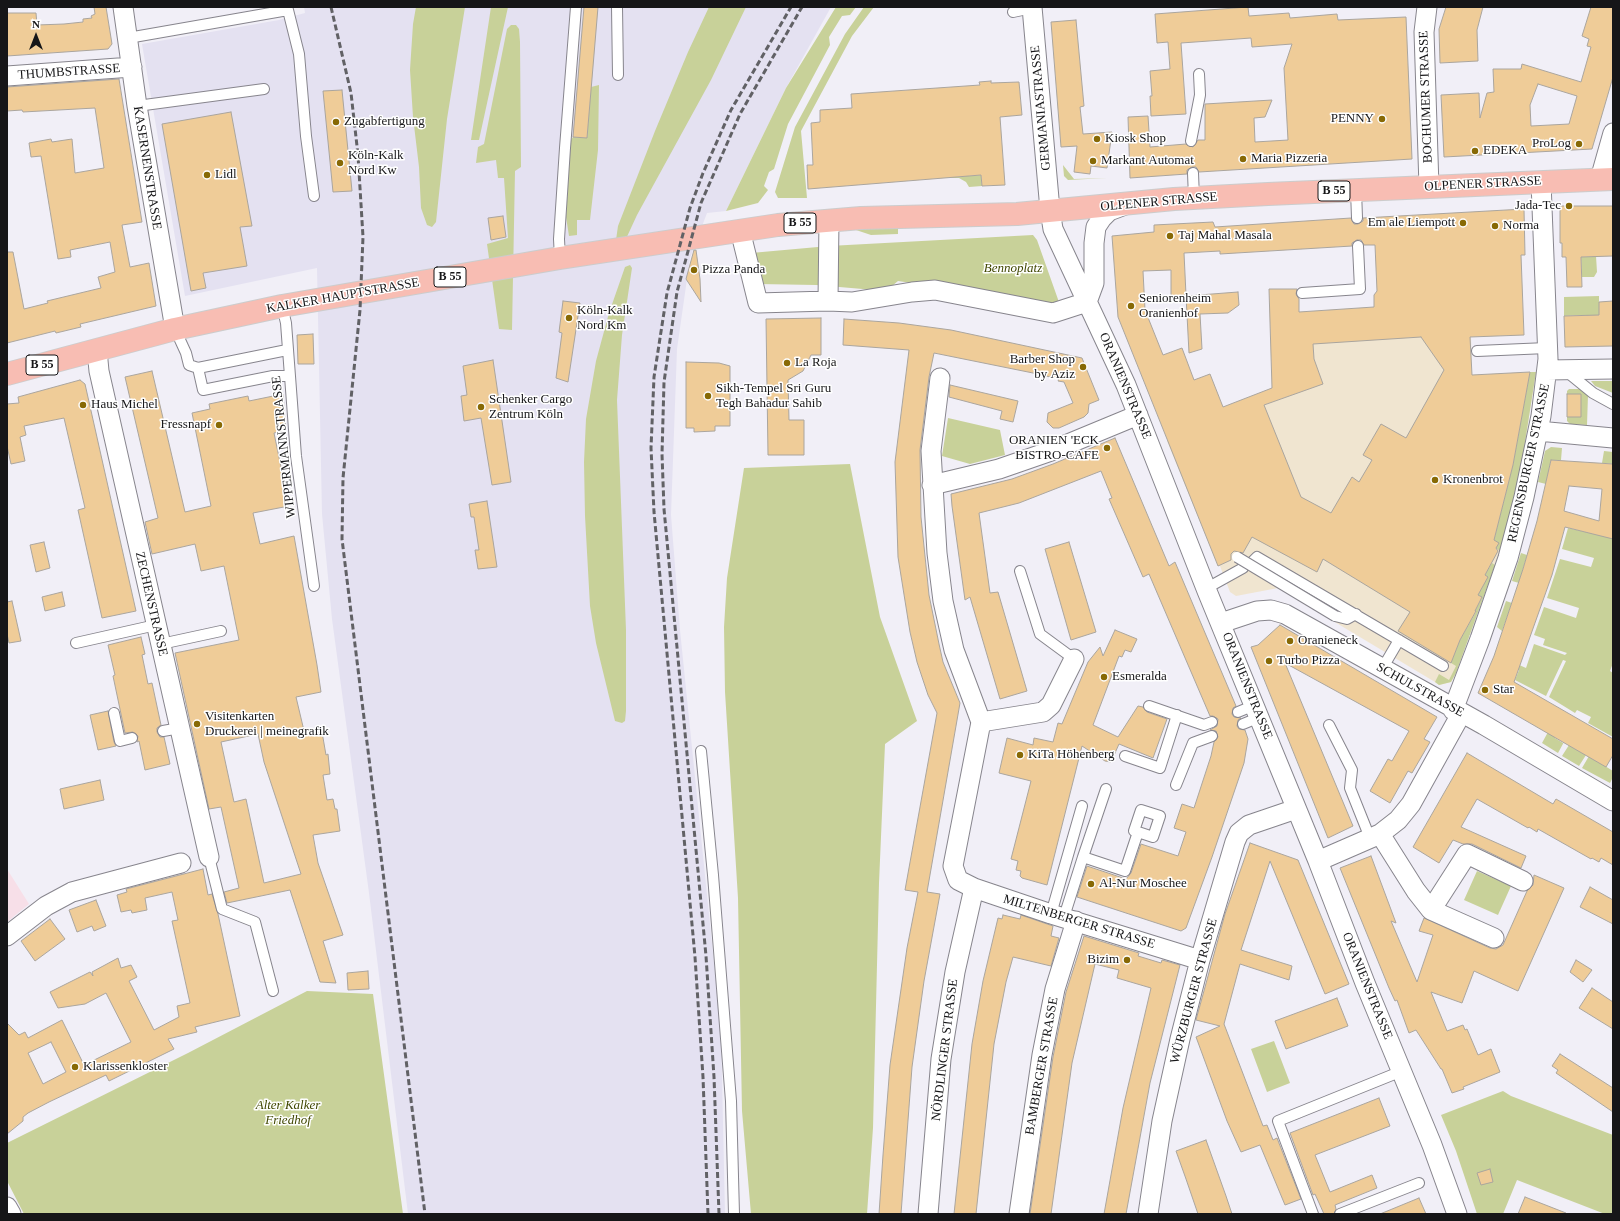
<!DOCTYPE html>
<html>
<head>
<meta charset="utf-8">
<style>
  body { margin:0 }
  #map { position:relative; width:1620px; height:1221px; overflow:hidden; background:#f1eff7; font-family:Georgia,serif }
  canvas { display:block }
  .frame { position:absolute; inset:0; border:8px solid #161618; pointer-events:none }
  .north { position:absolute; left:16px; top:16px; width:40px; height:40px; -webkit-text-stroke:3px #fff; paint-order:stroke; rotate:0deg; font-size:11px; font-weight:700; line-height:16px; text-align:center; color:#161618 }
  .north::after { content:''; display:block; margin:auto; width:14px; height:18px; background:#161618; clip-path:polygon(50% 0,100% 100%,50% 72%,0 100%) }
</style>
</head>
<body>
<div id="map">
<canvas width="1620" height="1221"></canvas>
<div class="frame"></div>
<div class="north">N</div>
</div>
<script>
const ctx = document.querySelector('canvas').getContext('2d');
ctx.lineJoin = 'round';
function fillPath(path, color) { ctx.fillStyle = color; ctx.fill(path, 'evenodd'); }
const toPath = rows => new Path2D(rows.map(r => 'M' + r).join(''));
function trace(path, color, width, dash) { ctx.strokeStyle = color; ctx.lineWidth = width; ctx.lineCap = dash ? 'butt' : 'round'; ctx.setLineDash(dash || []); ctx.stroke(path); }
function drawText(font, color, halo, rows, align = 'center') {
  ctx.font = font + ' Georgia,serif'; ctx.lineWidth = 3; ctx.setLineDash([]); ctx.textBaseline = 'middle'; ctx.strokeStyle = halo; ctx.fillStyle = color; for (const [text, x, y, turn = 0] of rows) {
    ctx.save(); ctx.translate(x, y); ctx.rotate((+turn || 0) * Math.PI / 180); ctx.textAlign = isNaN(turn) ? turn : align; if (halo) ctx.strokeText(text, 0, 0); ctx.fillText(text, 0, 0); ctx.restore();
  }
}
fillPath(toPath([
  [304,7,831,7,786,88,726,211,707,213,690,258,677,349,671,515,680,630,721,1032,725,1214,408,1214,369,893,332,619,322,514,317,268,185,296,142,44,279,20,305,13]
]), '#e4e1f1');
fillPath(toPath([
  [1299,312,1471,336,1472,375,1536,372,1522,461,1502,544,1456,673,1451,682,1439,685,1435,682,1278,588,1236,596,1230,592,1220,566,1218,566,1167,441,1302,391]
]), '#f0e5d0');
fillPath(toPath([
  [7,869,29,904,7,922]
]), '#f7dfe8');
fillPath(toPath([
  [416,7,465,7,447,119,436,222,432,227,427,225,421,208,419,167,413,117,410,70,413,24],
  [491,7,508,7,479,140,471,140],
  [709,7,746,7,711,80,637,215,625,241,616,240,618,226,655,131,688,52],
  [836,7,856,7,850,15,842,16,829,37,830,45,788,124,774,169,769,172,764,186,768,190,758,203,726,211,786,88],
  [864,7,874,7,852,36,801,131,807,198,778,198,775,192,795,127,845,34],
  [511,25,516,25,519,29,520,42,521,167,515,171,512,330,499,329,487,244,508,238,504,178,498,178,496,160,476,163,478,147,484,144,507,29],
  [599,85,598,150,590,220,577,220,577,235,569,236,566,217,571,140,573,137,587,138,591,87],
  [1063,165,1074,179,1107,178,1068,180,1064,176],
  [981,175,982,186,969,187,966,182,959,178,937,178],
  [853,229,898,229,898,234,871,235],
  [1033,235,1037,240,1060,305,898,281,886,291,816,285,758,284,751,253,829,246],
  [1596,256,1597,272,1594,277,1582,277,1581,257],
  [630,265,632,268,622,335,617,400,626,630,626,711,625,721,622,723,615,721,596,643,590,606,585,516,584,462,586,419,596,361,609,313,625,267],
  [1599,296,1599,319,1583,315,1564,316,1564,297],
  [1530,372,1536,372,1522,461,1514,500,1500,551,1496,548,1494,540,1513,465],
  [1591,381,1613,381,1613,393,1595,386],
  [1569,389,1581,389,1588,395,1587,425,1570,424,1567,421,1567,391],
  [948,418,1000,430,1005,455,970,464,942,456],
  [1551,447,1562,448,1561,460,1551,460,1546,484,1538,482,1545,451],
  [1604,451,1613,452,1613,464,1602,463],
  [850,464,880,617,917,721,885,744,879,883,873,1128,867,1214,751,1214,742,1111,738,898,725,692,724,627,727,578,744,468],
  [1568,528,1613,538,1613,663,1610,671,1613,673,1613,737,1588,723,1591,717,1577,710,1575,713,1549,697,1566,661,1563,660,1546,696,1515,680,1519,670,1515,669,1517,664,1526,668,1534,644,1565,655,1567,653,1543,645,1545,639,1534,635,1544,607,1576,618,1579,608,1547,598,1560,559,1591,567,1594,558,1562,549],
  [1521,553,1527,555,1519,583,1512,581],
  [1492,563,1495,565,1456,673,1451,682,1439,685,1435,682,1439,674,1449,680,1456,666,1451,663,1460,640,1476,612,1475,611,1482,598,1478,595,1488,577,1485,575],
  [1506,601,1512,603,1502,631,1497,627],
  [1548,732,1556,736,1555,738,1563,743,1564,742,1558,753,1542,743],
  [1569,745,1586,755,1579,766,1562,756],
  [1589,756,1613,771,1613,777,1610,783,1582,768],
  [1477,871,1511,886,1498,915,1464,900],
  [307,991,373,994,403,1214,24,1214,7,1181,7,1143,188,1053],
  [1274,1041,1290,1083,1267,1092,1251,1049],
  [1503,1091,1511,1096,1613,1135,1613,1214,1605,1214,1517,1180,1503,1214,1477,1214,1456,1151,1441,1115]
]), '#c8d199');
const building = toPath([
  [94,7,106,7,112,44,108,49,7,56,7,13,36,13,37,25,64,24,83,22,83,19,92,18,91,16,95,14,94,7],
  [584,7,598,7,587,138,573,137,584,7],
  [1248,7,1249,16,1289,13,1290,18,1337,14,1338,20,1406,17,1412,159,1199,172,1196,167,1192,167,1187,170,1187,174,1130,178,1128,117,1148,116,1150,147,1186,144,1193,147,1198,140,1205,140,1205,104,1272,100,1265,117,1254,118,1255,142,1288,140,1284,68,1292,44,1252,47,1251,38,1181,43,1186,114,1151,116,1150,96,1152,96,1150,71,1170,69,1168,42,1157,43,1155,14,1248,7],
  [1446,7,1483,7,1477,30,1478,61,1440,63,1439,29,1446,7],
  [1591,7,1613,7,1613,77,1592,149,1444,157,1441,95,1479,93,1480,118,1487,93,1494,92,1493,69,1521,69,1522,64,1581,82,1591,47,1587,46,1589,39,1582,36,1591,7],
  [1538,84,1577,96,1569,124,1531,126,1530,105,1538,84],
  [1076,20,1084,106,1080,107,1083,134,1112,132,1107,168,1091,166,1090,174,1074,172,1077,146,1061,147,1051,22,1076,20],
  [119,79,142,222,122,225,130,267,149,263,156,306,80,324,81,327,56,333,55,331,7,343,7,252,13,252,24,309,48,303,47,301,101,288,98,277,115,272,110,242,70,250,71,257,58,259,41,156,31,157,29,143,51,139,52,142,72,139,75,173,104,168,95,108,23,112,22,110,7,111,7,87,119,79],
  [991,81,991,83,1019,82,1022,115,1000,117,1005,185,982,186,981,175,808,189,807,165,813,165,811,123,820,122,820,110,852,108,851,94,980,85,979,82,991,81],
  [342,90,352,191,333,192,323,91,342,90],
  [231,112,252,226,240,227,247,266,203,273,206,288,191,291,162,124,231,112],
  [1560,206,1613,206,1613,256,1581,257,1582,287,1567,287,1566,257,1562,257,1562,243,1560,243,1560,206],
  [1524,209,1525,255,1521,255,1524,335,1470,337,1472,375,1530,372,1513,465,1494,540,1499,543,1496,548,1498,551,1485,575,1488,577,1478,595,1482,597,1475,611,1476,611,1460,640,1451,663,1398,631,1410,612,1323,559,1317,572,1252,537,1243,553,1234,551,1231,554,1231,560,1218,566,1118,317,1112,236,1154,232,1154,225,1213,222,1215,227,1351,218,1354,224,1358,224,1363,221,1363,218,1524,209],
  [1357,240,1361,240,1364,245,1375,245,1377,291,1374,295,1374,307,1299,312,1299,299,1296,294,1297,289,1269,289,1272,388,1223,407,1210,374,1194,380,1182,348,1163,355,1145,310,1143,271,1171,270,1171,296,1186,295,1184,253,1220,251,1220,254,1352,246,1352,243,1357,240],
  [1421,337,1444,370,1406,438,1381,424,1363,455,1372,460,1359,482,1352,477,1331,513,1301,497,1264,405,1323,384,1314,359,1313,344,1421,337],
  [503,216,506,237,491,240,488,218,503,216],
  [694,250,696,250,700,279,701,302,686,279,694,250],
  [1238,292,1239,305,1228,313,1200,314,1202,349,1189,353,1186,296,1238,292],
  [563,301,580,303,568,382,556,378,562,333,559,332,563,301],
  [1613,301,1613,346,1565,347,1564,316,1599,315,1599,302,1613,301],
  [821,318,821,355,811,355,803,371,788,380,789,420,804,420,804,455,768,455,766,319,821,318],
  [844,319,899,323,951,330,1082,358,1099,400,1089,404,1088,413,1084,417,1059,428,1053,428,1047,422,1048,413,1073,403,1064,382,1058,381,1059,379,1033,373,934,353,929,377,920,450,921,517,929,595,939,644,943,662,960,703,927,892,940,894,924,981,912,1067,901,1214,879,1214,883,1155,890,1065,907,948,918,892,905,890,937,713,928,695,917,662,910,632,898,557,895,462,909,350,843,345,844,319],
  [313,334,314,364,298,364,297,335,313,334],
  [493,360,511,482,492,485,481,418,464,421,461,396,467,395,463,366,493,360],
  [686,362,719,363,730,366,730,426,715,426,715,431,694,432,694,428,686,428,686,362],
  [152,371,185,512,211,506,192,413,210,409,209,404,248,396,249,401,283,394,286,430,274,433,289,506,253,513,260,544,294,536,317,665,321,692,296,697,305,735,322,732,326,755,328,754,330,774,323,775,327,800,333,799,335,809,337,809,340,831,313,835,318,863,343,935,323,941,336,983,320,982,290,890,227,903,224,892,239,888,221,807,209,809,175,653,239,640,224,566,201,571,195,544,152,554,145,522,158,518,125,377,152,371],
  [258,734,264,762,301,874,264,883,246,799,234,802,221,742,258,734],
  [80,380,85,384,136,611,102,618,78,510,85,508,64,418,24,426,26,435,20,437,25,461,11,464,7,446,7,404,19,403,18,397,80,380],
  [950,385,1018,401,1013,422,1000,419,1002,411,949,397,950,385],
  [1567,394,1581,394,1581,417,1567,417,1567,394],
  [1115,438,1169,566,1175,562,1236,706,1233,708,1232,714,1234,717,1241,718,1238,720,1237,726,1239,729,1245,730,1248,739,1244,763,1212,857,1186,928,1181,931,1077,897,1087,866,1126,879,1131,873,1141,844,1178,856,1186,832,1174,828,1182,804,1194,808,1211,756,1214,742,1218,737,1216,731,1210,730,1217,726,1218,719,1213,716,1210,716,1149,574,1143,577,1109,499,1112,498,1101,471,1019,503,979,513,990,593,998,592,1027,691,1000,699,970,597,965,600,952,506,951,494,1012,479,1053,464,1115,438],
  [1551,460,1613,464,1613,539,1565,527,1552,575,1514,682,1613,739,1613,755,1606,767,1478,693,1494,656,1523,569,1537,521,1551,460],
  [1569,486,1602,489,1599,521,1564,511,1569,486],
  [487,501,497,567,478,569,475,550,479,550,474,517,471,517,469,504,487,501],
  [44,542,50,568,36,572,30,545,44,542],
  [1069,542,1096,632,1071,640,1045,549,1069,542],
  [62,592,65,606,45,611,42,597,62,592],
  [12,601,21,641,9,643,7,634,7,602,12,601],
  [1280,625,1437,717,1424,739,1430,742,1412,773,1408,771,1390,803,1370,791,1388,759,1392,761,1409,731,1285,663,1353,826,1328,838,1251,647,1258,645,1280,625],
  [1115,630,1137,639,1131,652,1125,650,1122,657,1119,656,1093,725,1118,737,1138,706,1143,707,1147,712,1167,719,1153,758,1119,744,1111,762,1105,761,1082,746,1047,885,1022,878,1020,876,1021,871,1016,870,1018,861,1011,859,1031,781,999,773,1007,738,1033,745,1034,738,1053,742,1058,723,1062,724,1088,662,1100,647,1103,656,1115,630],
  [141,637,145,654,142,655,148,684,152,683,161,725,157,728,157,732,160,737,164,737,170,764,145,770,139,741,137,742,138,736,133,732,125,733,113,676,115,675,108,645,141,637],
  [108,711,114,742,116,746,98,750,90,715,108,711],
  [1467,753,1553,804,1556,799,1613,832,1613,865,1601,858,1599,862,1592,858,1591,859,1538,829,1537,832,1529,827,1528,828,1477,799,1461,827,1526,856,1521,868,1472,844,1463,844,1453,840,1439,863,1413,847,1467,753],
  [100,780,104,800,64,809,60,789,100,780],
  [1250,843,1298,860,1349,984,1325,994,1270,861,1241,950,1292,966,1289,980,1240,964,1224,1024,1263,1126,1267,1125,1273,1140,1277,1138,1301,1199,1285,1205,1260,1145,1241,1152,1227,1121,1196,1037,1220,1026,1196,1020,1225,914,1250,843],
  [1371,856,1396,923,1391,921,1417,982,1433,935,1419,931,1424,918,1490,948,1496,949,1503,945,1527,891,1533,885,1534,875,1564,888,1518,991,1474,971,1462,1003,1431,992,1447,1031,1463,1025,1465,1030,1467,1029,1478,1055,1491,1049,1500,1072,1463,1087,1464,1089,1452,1093,1442,1069,1441,1069,1416,1030,1409,1033,1397,1000,1395,1001,1389,988,1340,868,1371,856],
  [203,869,208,895,212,894,218,914,240,1016,195,1027,197,1032,168,1039,174,1049,109,1081,106,1075,49,1102,28,1113,23,1117,23,1121,7,1134,7,1023,19,1035,25,1032,28,1038,62,1020,84,1065,131,1042,106,993,85,1004,58,1008,50,992,90,972,93,976,92,972,118,958,121,968,131,965,137,977,129,981,154,1030,179,1017,177,1006,190,1003,172,921,178,920,172,892,145,898,147,910,132,913,131,910,121,912,117,895,127,892,126,889,203,869],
  [51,1042,66,1072,43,1084,28,1053,51,1042],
  [1590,887,1613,900,1613,924,1580,907,1590,887],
  [96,900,106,926,94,931,92,926,77,932,69,910,96,900],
  [1003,915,1020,919,1021,915,1053,926,1051,936,1059,938,1051,966,1013,957,1006,982,994,1044,976,1214,954,1214,972,1044,983,981,998,918,1002,919,1003,915],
  [50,919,65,939,35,961,21,941,50,919],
  [1084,936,1139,953,1138,956,1161,963,1162,960,1180,965,1150,1083,1126,1214,1104,1214,1123,1108,1151,988,1117,978,1119,970,1095,964,1072,1063,1051,1214,1030,1214,1053,1057,1066,992,1084,936],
  [1576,960,1592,970,1583,982,1570,972,1576,960],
  [368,971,369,989,348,990,347,973,368,971],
  [1592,988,1613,1002,1613,1029,1579,1008,1592,988],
  [1337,998,1348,1026,1286,1049,1275,1021,1337,998],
  [1560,1054,1613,1088,1613,1112,1556,1073,1558,1070,1552,1066,1560,1054],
  [1379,1098,1390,1126,1315,1155,1330,1192,1372,1175,1377,1188,1335,1205,1336,1209,1334,1214,1324,1214,1315,1194,1313,1195,1290,1133,1379,1098],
  [1206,1140,1226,1196,1232,1214,1198,1214,1186,1179,1176,1151,1206,1140],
  [1490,1169,1493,1182,1481,1185,1477,1173,1490,1169],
  [1525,1197,1566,1213,1566,1214,1518,1214,1525,1197],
  [1419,1198,1426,1214,1380,1214,1419,1198]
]);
fillPath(building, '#efcc98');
trace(building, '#aaa59e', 1);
const service = toPath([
  [617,7,618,75],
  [1013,12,1032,8],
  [128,38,288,10,299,54,306,136,314,196],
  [137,106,264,89],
  [1191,141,1200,95,1199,74],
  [1193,173,1194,198],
  [1356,190,1357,218],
  [560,258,559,239,565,148,576,7],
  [1302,293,1360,289,1358,246],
  [282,306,286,323,296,456,314,586],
  [175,329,186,353,189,365,198,368,287,350],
  [1477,351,1547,348],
  [198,368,203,390,273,376,289,376],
  [1566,371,1593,393,1613,404],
  [1253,561,1257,557,1443,666],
  [1020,571,1040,634,1074,659],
  [1207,588,1243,568],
  [1335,616,1347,619,1356,614],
  [76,643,156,625],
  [161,644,221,631],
  [1382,669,1399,640],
  [1149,706,1204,725,1212,722],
  [1238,712,1255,705],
  [114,713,120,741,132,738],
  [1243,724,1260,717],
  [1329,725,1352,770,1350,788,1370,838],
  [163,731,180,728],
  [701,751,713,875,731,1101,734,1214],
  [1125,756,1160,768,1177,715],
  [1176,785,1193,743,1212,736],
  [209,857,222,909,255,922,273,991],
  [1083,857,1106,789],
  [1051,914,1082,806],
  [1064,917,1083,857,1125,871,1138,832,1134,831,1141,810,1160,816,1153,837,1138,832],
  [1313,1214,1278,1121,1402,1071],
  [1340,1214,1419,1183]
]);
const minor = toPath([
  [123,7,137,106,175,329],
  [1032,7,1050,210,1053,229,1126,385,1207,591,1318,861,1365,983,1432,1145,1457,1214],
  [1427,7,1424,32,1429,187],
  [7,76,132,67],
  [1600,179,1613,133],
  [740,230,758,303,828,301,829,220],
  [828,301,852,302,912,292,935,290,1053,313,1087,302],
  [1087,302,1094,283,1094,243,1096,227,1102,218,1109,211,1125,205],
  [97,350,99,371,209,857],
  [1547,370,1613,369],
  [940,378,931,451,937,553,943,601,954,650,981,722,953,866,958,880,974,888,1051,914,1200,960],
  [1538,431,1613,438],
  [932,485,999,469,1051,451,1138,415],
  [1221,623,1257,611,1271,610,1285,614,1484,725,1613,801],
  [1453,710,1480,639,1508,558,1524,497,1541,416,1548,359,1541,182],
  [981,722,1043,712,1051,705,1074,659],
  [1380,834,1416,891,1431,910,1494,938],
  [1318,861,1380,834,1398,820,1411,804,1461,714],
  [1431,910,1467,854,1523,881],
  [7,936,46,906,72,892,181,863],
  [7,1207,11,1214],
  [928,1214,941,1059,955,972,974,888],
  [1019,1214,1042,1055,1055,989,1076,921],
  [1148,1214,1162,1121,1180,1039,1200,960,1235,842,1239,833,1249,825,1296,809]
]);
const primary = toPath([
  [7,374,175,329,282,306,560,258,778,225,861,218,1017,214,1174,199,1268,194,1613,179]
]);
trace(service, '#87858d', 12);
trace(minor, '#87858d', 21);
trace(primary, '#ccc', 24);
trace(service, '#fff', 10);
trace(minor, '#fff', 19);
trace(primary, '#f8bdb3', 22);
trace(toPath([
  [331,7,351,93,358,155,363,237,360,310,343,478,342,539,425,1214],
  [708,1214,703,1077,695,957,654,512,651,448,654,377,667,293,690,208,703,173,731,110,791,7],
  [719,1214,714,1077,706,956,664,509,662,454,664,382,677,292,701,203,740,114,802,7]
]), '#616165', 3, [6, 3]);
const serviceBridge = toPath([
  [1237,557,1335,616]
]);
trace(serviceBridge, '#87858d', 12, []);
trace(serviceBridge, '#fff', 10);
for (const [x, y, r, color] of [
  [1382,119,4,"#876905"],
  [336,122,4,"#876905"],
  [1097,139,4,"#876905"],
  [1579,144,4,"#876905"],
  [1475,151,4,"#876905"],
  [1243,159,4,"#876905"],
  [1093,161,4,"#876905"],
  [340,163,4,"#876905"],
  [207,175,4,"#876905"],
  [1569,206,4,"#876905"],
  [1463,223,4,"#876905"],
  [1495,226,4,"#876905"],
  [1170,236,4,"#876905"],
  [694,270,4,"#876905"],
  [1131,306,4,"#876905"],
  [569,318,4,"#876905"],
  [787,363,4,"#876905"],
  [1083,367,4,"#876905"],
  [708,396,4,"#876905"],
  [83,405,4,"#876905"],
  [481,407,4,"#876905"],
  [219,425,4,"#876905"],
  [1107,448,4,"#876905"],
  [1435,480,4,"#876905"],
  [1290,641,4,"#876905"],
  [1269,661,4,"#876905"],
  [1104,677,4,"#876905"],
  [1485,690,4,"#876905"],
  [197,724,4,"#876905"],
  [1020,755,4,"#876905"],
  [1091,884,4,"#876905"],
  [1127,960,4,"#876905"],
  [75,1067,4,"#876905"]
]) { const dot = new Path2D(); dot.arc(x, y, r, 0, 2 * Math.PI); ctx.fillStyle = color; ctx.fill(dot); trace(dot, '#fff', 1.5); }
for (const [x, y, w] of [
  [1334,191,32],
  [800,223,32],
  [450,277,32],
  [42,365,32]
]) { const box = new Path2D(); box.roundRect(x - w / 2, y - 10, w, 20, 3); ctx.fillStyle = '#fff'; ctx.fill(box); trace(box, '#161618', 1); }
drawText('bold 12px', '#161618', null, [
  ["B 55",1334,191],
  ["B 55",800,223],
  ["B 55",450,277],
  ["B 55",42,365]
]);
drawText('13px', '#161618', '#fff', [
  ["THUMBSTRASSE",69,72,-4],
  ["BOCHUMER STRASSE",1426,97,-92],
  ["GERMANIASTRASSE",1041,108,-95],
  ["KASERNENSTRASSE",147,168,81],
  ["OLPENER STRASSE",1483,184,-3],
  ["OLPENER STRASSE",1159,202,-5],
  ["KALKER HAUPTSTRASSE",343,296,-10],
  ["ORANIENSTRASSE",1125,386,67],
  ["WIPPERMANNSTRASSE",284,447,-96],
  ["REGENSBURGER STRASSE",1529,463,-78],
  ["ZECHENSTRASSE",151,604,77],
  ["ORANIENSTRASSE",1247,686,68],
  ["SCHULSTRASSE",1420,690,29],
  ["MILTENBERGER STRASSE",1079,922,17],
  ["ORANIENSTRASSE",1367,986,68],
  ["WÜRZBURGER STRASSE",1194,991,-75],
  ["NÖRDLINGER STRASSE",945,1050,-83],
  ["BAMBERGER STRASSE",1042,1066,-80]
]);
drawText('13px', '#161618', '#fff', [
  ["PENNY",1374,119,"right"],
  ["Zugabfertigung",344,122],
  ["Kiosk Shop",1105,139],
  ["ProLog",1571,144,"right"],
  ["EDEKA",1483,151],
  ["Köln-Kalk",348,156],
  ["Nord Kw",348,171],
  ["Maria Pizzeria",1251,159],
  ["Markant Automat",1101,161],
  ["Lidl",215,175],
  ["Jada-Tec",1561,206,"right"],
  ["Em ale Liempott",1455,223,"right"],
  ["Norma",1503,226],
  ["Taj Mahal Masala",1178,236],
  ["Pizza Panda",702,270],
  ["Seniorenheim",1139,299],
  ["Oranienhof",1139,314],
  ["Köln-Kalk",577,311],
  ["Nord Km",577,326],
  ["Barber Shop",1075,360,"right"],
  ["by Aziz",1075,375,"right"],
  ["La Roja",795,363],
  ["Sikh-Tempel Sri Guru",716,389],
  ["Tegh Bahadur Sahib",716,404],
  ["Schenker Cargo",489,400],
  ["Zentrum Köln",489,415],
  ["Haus Michel",91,405],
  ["Fressnapf",211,425,"right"],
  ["ORANIEN 'ECK",1099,441,"right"],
  ["BISTRO-CAFE",1099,456,"right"],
  ["Kronenbrot",1443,480],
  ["Oranieneck",1298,641],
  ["Turbo Pizza",1277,661],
  ["Esmeralda",1112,677],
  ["Star",1493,690],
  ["Visitenkarten",205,717],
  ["Druckerei | meinegrafik",205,732],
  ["KiTa Höhenberg",1028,755],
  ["Al-Nur Moschee",1099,884],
  ["Bizim",1119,960,"right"],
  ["Klarissenkloster",83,1067]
], 'left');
drawText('italic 13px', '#404700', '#fff', [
  ["Bennoplatz",1013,269],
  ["Alter Kalker",288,1106],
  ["Friedhof",288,1121]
]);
</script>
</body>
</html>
